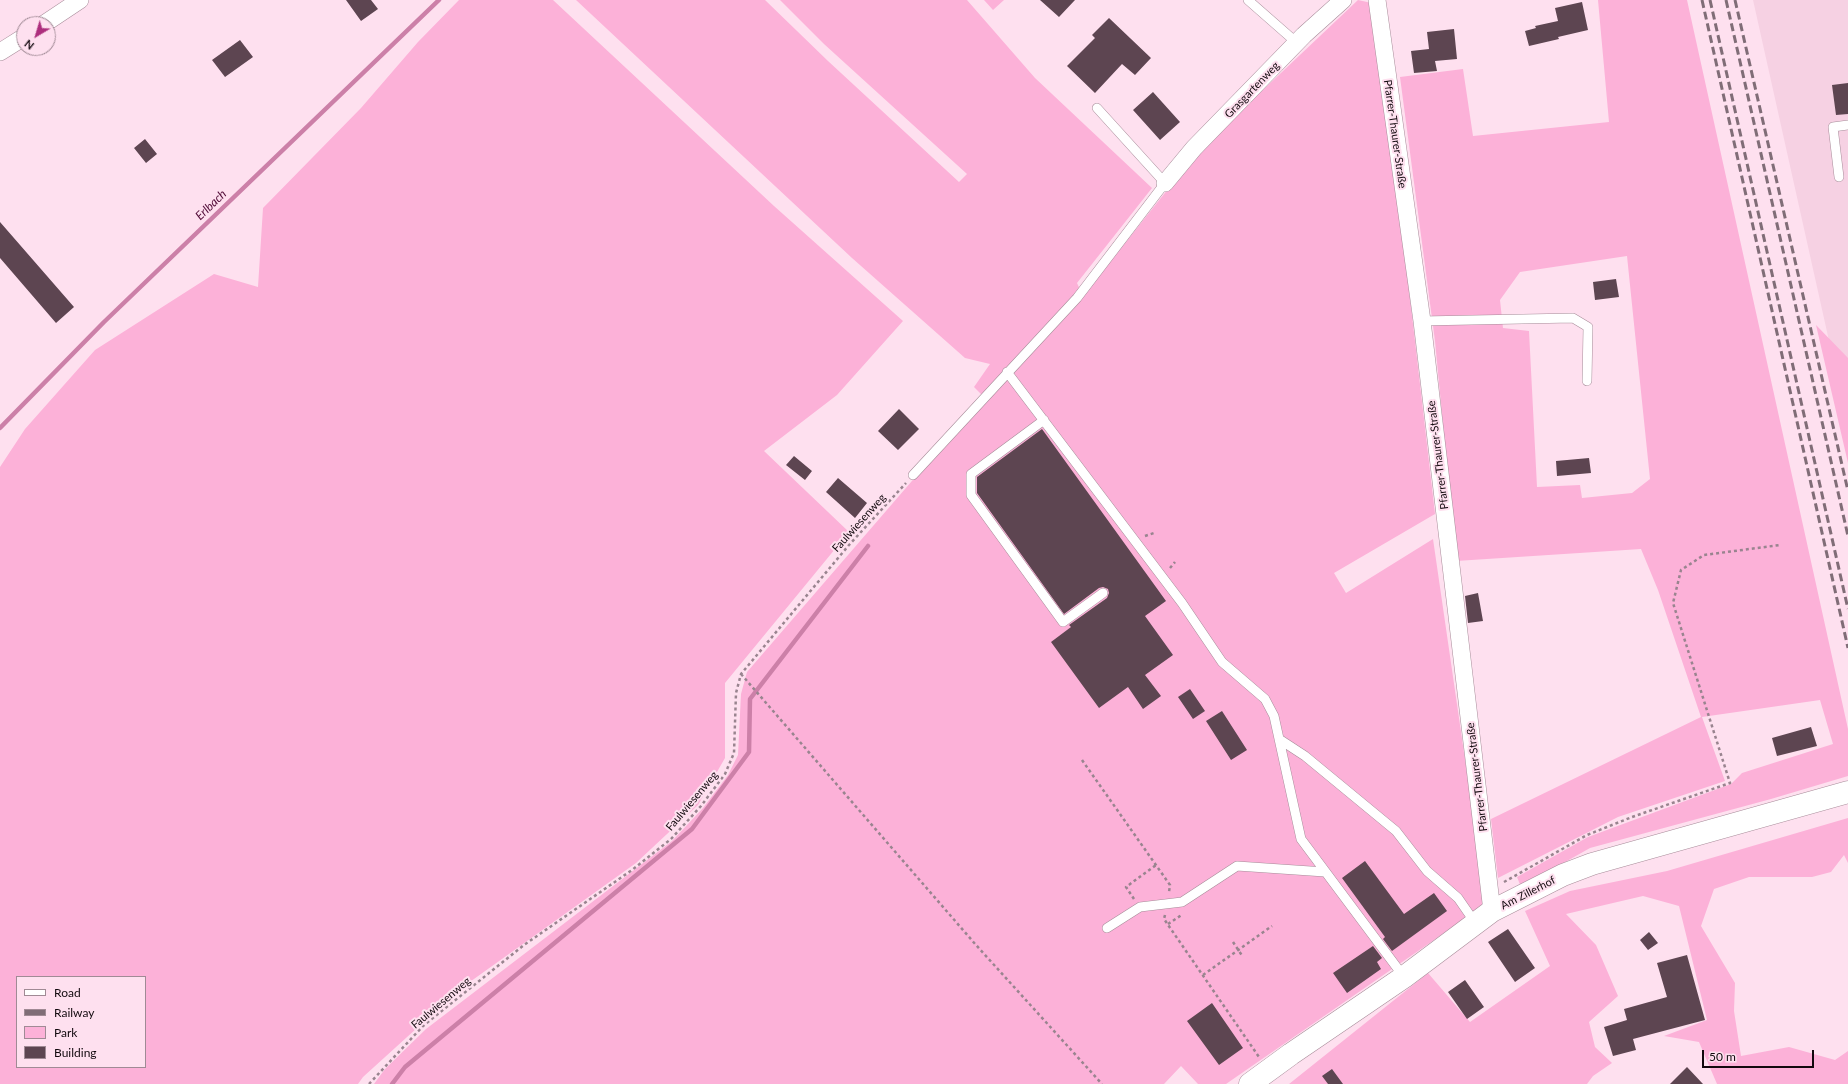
<!DOCTYPE html>
<html>
<head>
<meta charset="utf-8">
<style>
  body { margin:0 }
  #map { position:relative; width:1848px; height:1084px; overflow:hidden; background:#fee0ef; font-family:Lato,sans-serif }
  canvas { display:block }
  .legend { position:absolute; left:16px; top:976px; width:130px; height:92px; box-sizing:border-box; background:#fee0ef; border:1px solid #a08a95; margin:0; padding:5px 7px; list-style:none; font-size:12px; color:#12090e }
  .legend li { display:flex; align-items:center; gap:8px; height:20px }
  .legend b { width:20px; border:1px solid #a08a95 }
  .north { position:absolute; left:16px; top:16px; width:40px; height:40px; box-sizing:border-box; background:#fee0ef; border:1px solid #a08a95; border-radius:50%; rotate:218deg; font-size:11px; font-weight:700; line-height:16px; text-align:center; color:#12090e }
  .north::after { content:''; display:block; margin:auto; width:14px; height:18px; background:#ad2e7d; clip-path:polygon(50% 0,100% 100%,50% 72%,0 100%) }
  .scale { position:absolute; left:1702px; top:1050px; width:112px; height:18px; box-sizing:border-box; border:2px solid #12090e; border-top:0; padding-left:5px; font-size:12px; line-height:14px; white-space:nowrap; color:#12090e; -webkit-text-stroke:3px #fee0ef; paint-order:stroke }
</style>
</head>
<body>
<div id="map">
<canvas width="1848" height="1084"></canvas>
<ul class="legend">
<li><b style="height:5px;background:#fff"></b>Road</li>
<li><b style="height:5px;background:#806d77"></b>Railway</li>
<li><b style="height:11px;background:#fcb1d8"></b>Park</li>
<li><b style="height:11px;background:#5d4551"></b>Building</li>
</ul>
<div class="north">N</div>
<div class="scale">50 m</div>
</div>
<script>
const ctx = document.querySelector('canvas').getContext('2d');
ctx.lineJoin = 'round';
function fillPath(path, color) { ctx.fillStyle = color; ctx.fill(path, 'evenodd'); }
const toPath = rows => new Path2D(rows.map(r => 'M' + r).join(''));
function trace(path, color, width, dash) { ctx.strokeStyle = color; ctx.lineWidth = width; ctx.lineCap = dash ? 'butt' : 'round'; ctx.setLineDash(dash || []); ctx.stroke(path); }
function drawText(font, color, halo, rows, align = 'center') {
  ctx.font = font + ' Lato,sans-serif'; ctx.lineWidth = 4; ctx.setLineDash([]); ctx.textBaseline = 'middle'; ctx.strokeStyle = halo; ctx.fillStyle = color; for (const [text, x, y, turn = 0] of rows) {
    ctx.save(); ctx.translate(x, y); ctx.rotate((+turn || 0) * Math.PI / 180); ctx.textAlign = isNaN(turn) ? turn : align; if (halo) ctx.strokeText(text, 0, 0); ctx.fillText(text, 0, 0); ctx.restore();
  }
}
fillPath(toPath([
  [1753,0,1848,0,1848,426]
]), '#f6d1e3');
fillPath(toPath([
  [459,0,553,0,774,206,903,321,837,395,764,451,849,532,725,683,725,758,698,805,636,863,460,989,363,1077,358,1084,0,1084,0,467,25,429,95,350,214,274,258,287,263,208,361,108,418,42],
  [17,977,145,977,145,1067,17,1067],
  [576,0,765,0,828,61,959,182,967,174,824,44,780,0,967,0,1035,78,1152,188,1077,283,1083,296,1168,189,1225,126,1358,0,1376,4,1435,514,1334,573,1346,593,1433,539,1486,904,1226,1084,1198,1084,1181,1066,1164,1084,374,1084,385,1069,426,1029,672,841,703,808,728,775,738,755,741,694,747,672,924,467,986,399,974,387,990,364,965,358,852,258],
  [984,0,1004,0,993,10],
  [1598,0,1687,0,1848,729,1848,776,1771,799,1590,848,1521,887,1517,877,1588,837,1731,784,1742,773,1833,744,1820,700,1702,717,1725,781,1618,817,1498,878,1491,819,1701,717,1658,590,1641,549,1456,561,1435,341,1400,77,1463,69,1473,136,1609,122],
  [1627,256,1650,479,1632,493,1582,498,1580,485,1537,487,1529,331,1503,328,1500,300,1520,272],
  [1816,325,1848,358,1848,463],
  [1848,818,1848,863,1844,855,1831,872,1812,877,1749,877,1714,889,1701,926,1735,983,1734,1011,1741,1056,1789,1047,1835,1060,1848,1051,1848,1084,1717,1084,1699,1042,1664,1036,1707,1020,1679,906,1643,896,1566,914,1596,945,1618,996,1589,1022,1595,1047,1612,1063,1593,1076,1587,1084,1289,1084,1428,973,1470,1022,1550,966,1525,911,1570,891,1667,871]
]), '#fcb1d8');
trace(toPath([
  [0,428,104,322,439,0],
  [392,1084,405,1067,692,829,749,752,750,699,868,546]
]), '#cc80a8', 4.5);
fillPath(toPath([
  [346,0,371,0,378,9,361,21],
  [1040,0,1075,0,1059,17],
  [1582,2,1588,30,1558,37,1559,39,1529,46,1525,31,1536,28,1535,26,1558,21,1555,8],
  [1109,18,1151,58,1135,75,1122,64,1095,93,1067,66,1095,38,1092,35],
  [1454,29,1457,59,1435,61,1437,71,1414,73,1411,51,1429,49,1427,32],
  [240,40,253,57,225,77,212,60],
  [1848,83,1848,114,1836,115,1832,85],
  [1153,92,1180,122,1160,140,1133,110],
  [145,139,157,154,146,163,134,148],
  [0,222,74,307,56,323,0,258],
  [1616,279,1619,297,1595,300,1593,282],
  [899,409,919,429,898,450,878,431],
  [1042,429,1166,601,1145,616,1173,655,1145,675,1161,696,1143,709,1128,687,1099,708,1051,642,1071,627,1069,625,1107,598,1109,593,1108,589,1103,587,1099,588,1064,614,977,493,977,477],
  [794,456,812,471,805,480,786,465],
  [1589,458,1591,473,1557,476,1556,461],
  [838,478,867,503,855,518,826,492],
  [1478,593,1483,621,1468,623,1465,596],
  [1190,689,1205,711,1193,719,1178,697],
  [1222,711,1247,750,1231,760,1206,721],
  [1811,727,1817,746,1777,756,1772,738],
  [1365,861,1404,914,1434,893,1447,911,1392,951,1383,939,1385,937,1342,878],
  [1508,929,1535,968,1515,982,1488,942],
  [1649,932,1658,943,1648,950,1640,940],
  [1373,946,1382,958,1377,962,1381,969,1347,993,1333,973],
  [1687,955,1705,1020,1633,1039,1636,1050,1613,1056,1604,1027,1627,1020,1624,1009,1667,997,1657,963],
  [1465,980,1484,1007,1467,1019,1448,992],
  [1212,1003,1243,1048,1219,1065,1187,1021],
  [1687,1067,1703,1084,1670,1084],
  [1332,1069,1343,1084,1328,1084,1322,1076]
]), '#5d4551');
const lane = toPath([
  [1248,0,1297,43],
  [1839,177,1833,127,1848,125],
  [1422,321,1573,318,1588,327,1587,381],
  [1007,372,1182,603,1222,662,1265,699,1274,716,1301,839,1404,977],
  [1044,420,971,474,971,495,1063,622,1103,593],
  [913,475,1077,298,1165,183,1097,108],
  [1279,739,1305,756,1396,831,1427,871,1458,898,1476,924],
  [1107,928,1140,907,1182,902,1237,866,1325,872]
]);
const street = toPath([
  [1377,0,1422,321,1492,911],
  [44,24,80,0],
  [0,52,24,37],
  [1165,183,1194,148,1304,35,1343,0]
]);
const secondary = toPath([
  [1250,1084,1291,1054,1404,977,1492,911,1563,875,1592,864,1848,792]
]);
trace(lane, '#a78c99', 10);
trace(street, '#a78c99', 18);
trace(secondary, '#a78c99', 23);
trace(toPath([
  [1145,536,1154,533],
  [1170,568,1175,562],
  [741,674,976,945,1102,1084],
  [1082,760,1170,885,1169,892],
  [1504,882,1587,835,1632,817,1730,783,1673,603,1681,570,1704,555,1780,545],
  [1134,899,1126,887,1156,865],
  [1165,915,1164,919,1259,1057],
  [1168,924,1183,914],
  [1233,942,1243,957],
  [1203,975,1272,926],
  [369,1084,423,1026,524,945,632,870,671,839,701,806,725,774,734,753,736,693,741,674,849,545,906,483]
]), '#99848f', 2.5, [3, 3]);
trace(lane, '#fff', 9);
trace(street, '#fff', 17);
trace(secondary, '#fff', 22);
trace(toPath([
  [1702,0,1848,648],
  [1710,0,1848,609],
  [1726,0,1848,536],
  [1735,0,1848,491]
]), '#806d77', 3, [8, 4]);
drawText('11px', '#12090e', '#fee0ef', [
  ["Grasgartenweg",1252,90,-46],
  ["Pfarrer-Thaurer-Straße",1395,134,82],
  ["Pfarrer-Thaurer-Straße",1438,455,-97],
  ["Faulwiesenweg",859,523,-48],
  ["Pfarrer-Thaurer-Straße",1477,777,-97],
  ["Faulwiesenweg",692,801,-50],
  ["Am Zillerhof",1528,893,-27],
  ["Faulwiesenweg",441,1003,-40]
]);
drawText('italic 12px', '#500a36', '#fee0ef', [
  ["Erlbach",211,205,-44]
]);
</script>
</body>
</html>
